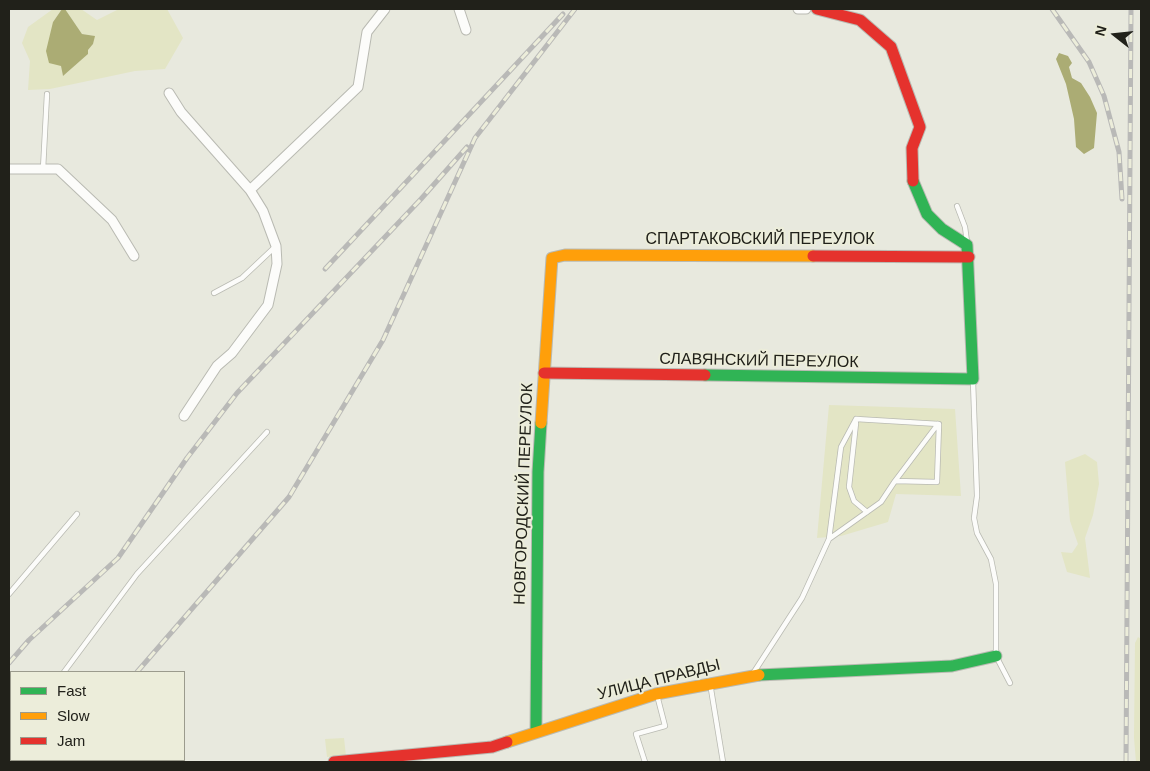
<!DOCTYPE html>
<html>
<head>
<meta charset="utf-8">
<style>
  body { margin:0 }
  #map { position:relative; width:1150px; height:771px; overflow:hidden; background:#e8e9de; font-family:Arial,sans-serif }
  canvas { display:block }
  .frame { position:absolute; inset:0; border:10px solid #21211a; pointer-events:none }
  .legend { position:absolute; left:10px; top:671px; width:175px; height:90px; box-sizing:border-box; background:#ecedda; border:1px solid #9b9b8d; margin:0; padding:6px 9px; list-style:none; font-size:15px; color:#21211a }
  .legend li { display:flex; align-items:center; gap:10px; height:25px }
  .legend b { width:25px; border:1px solid #9b9b8d }
  .north { position:absolute; left:1090px; top:10px; width:50px; height:50px; -webkit-text-stroke:4px #ecedda; paint-order:stroke; rotate:286deg; font-size:14px; font-weight:700; line-height:20px; text-align:center; color:#21211a }
  .north::after { content:''; display:block; margin:auto; width:18px; height:22px; background:#21211a; clip-path:polygon(50% 0,100% 100%,50% 72%,0 100%) }
</style>
</head>
<body>
<div id="map">
<canvas width="1150" height="771"></canvas>
<div class="frame"></div>
<ul class="legend">
<li><b style="height:6px;background:#30b455"></b>Fast</li>
<li><b style="height:6px;background:#ff9f0a"></b>Slow</li>
<li><b style="height:6px;background:#e5322d"></b>Jam</li>
</ul>
<div class="north">N</div>
</div>
<script>
const ctx = document.querySelector('canvas').getContext('2d');
ctx.lineJoin = 'round';
function fillPath(path, color) { ctx.fillStyle = color; ctx.fill(path, 'evenodd'); }
const toPath = rows => new Path2D(rows.map(r => 'M' + r).join(''));
function trace(path, color, width, dash) { ctx.strokeStyle = color; ctx.lineWidth = width; ctx.lineCap = dash ? 'butt' : 'round'; ctx.setLineDash(dash || []); ctx.stroke(path); }
function drawText(font, color, halo, rows, align = 'center') {
  ctx.font = font + ' Arial,sans-serif'; ctx.lineWidth = 4; ctx.setLineDash([]); ctx.textBaseline = 'middle'; ctx.strokeStyle = halo; ctx.fillStyle = color; for (const [text, x, y, turn = 0] of rows) {
    ctx.save(); ctx.translate(x, y); ctx.rotate((+turn || 0) * Math.PI / 180); ctx.textAlign = isNaN(turn) ? turn : align; if (halo) ctx.strokeText(text, 0, 0); ctx.fillText(text, 0, 0); ctx.restore();
  }
}
fillPath(toPath([
  [53,9,62,9,53,22,63,76,88,54,88,50,93,44,94,36,82,34,65,9,81,9,97,20,119,9,167,9,183,38,165,69,135,71,50,89,28,90,30,61,22,43,28,27],
  [829,405,955,409,961,496,896,494,888,522,841,536,817,538],
  [1085,454,1097,462,1099,484,1093,515,1085,538,1090,578,1067,572,1061,552,1072,553,1078,544,1070,521,1065,462],
  [1138,637,1141,639,1141,762,1136,762,1134,738,1135,643],
  [344,738,346,756,327,757,325,739]
]), '#e3e5c5');
fillPath(toPath([
  [62,9,65,9,82,34,95,36,93,44,88,50,88,54,63,76,61,66,49,63,46,51,53,22],
  [1059,53,1068,56,1072,63,1069,67,1072,78,1081,83,1090,97,1097,113,1094,148,1084,154,1076,147,1074,119,1066,84,1056,59]
]), '#abac74');
const lane = toPath([
  [43,169,47,94],
  [957,206,965,227,967,242],
  [214,293,242,278,276,246],
  [973,381,977,496,974,518,977,533,991,559,996,584,996,656,1010,683],
  [856,423,849,487,854,501,867,512],
  [895,481,938,424],
  [829,539,881,502,895,481,937,482,939,424,856,419],
  [9,594,77,514],
  [64,672,137,574,267,432],
  [754,672,802,598,829,539,841,447,856,419],
  [710,683,723,762],
  [645,762,636,734,665,726,657,695]
]);
const street = toPath([
  [459,9,466,30],
  [798,9,806,9],
  [169,93,181,112,250,190,263,211,276,246,277,264,268,305,232,353,217,366,184,416],
  [9,169,58,169,112,220,134,256],
  [250,190,358,87,367,32,385,9],
  [9,703,11,705],
  [79,760,82,762]
]);
const fast = toPath([
  [705,375,973,379,967,245,942,229,927,214,913,181],
  [759,675,952,666,996,656],
  [536,731,538,472,541,423]
]);
const slow = toPath([
  [541,423,552,258,565,255,813,256],
  [507,742,656,694,759,675]
]);
const jam = toPath([
  [817,9,860,20,891,47,920,127,912,148,913,181],
  [813,256,969,257],
  [544,373,705,375],
  [334,762,492,747,507,742]
]);
trace(lane, '#b9bab2', 6);
trace(street, '#b9bab2', 11);
trace(fast, '#b9bab2', 13);
trace(slow, '#b9bab2', 13);
trace(jam, '#b9bab2', 13);
trace(lane, '#fcfcfa', 4.5);
trace(street, '#fcfcfa', 9);
trace(fast, '#30b455', 11);
trace(slow, '#ff9f0a', 11);
trace(jam, '#e5322d', 11);
const rail = toPath([
  [1052,9,1089,62,1104,96,1119,152,1122,199],
  [325,269,563,14],
  [9,663,29,640,118,558,187,458,237,393,421,199,467,147],
  [137,672,289,497,383,340,475,138,575,9],
  [1126,762,1131,9]
]);
trace(rail, '#b9b9b7', 5);
trace(rail, '#ecedda', 3, [9]);
drawText('16px', '#21211a', '#ecedda', [
  ["СПАРТАКОВСКИЙ ПЕРЕУЛОК",760,240],
  ["СЛАВЯНСКИЙ ПЕРЕУЛОК",759,361,1],
  ["НОВГОРОДСКИЙ ПЕРЕУЛОК",524,494,-88],
  ["УЛИЦА ПРАВДЫ",659,680,-14]
]);
</script>
</body>
</html>
